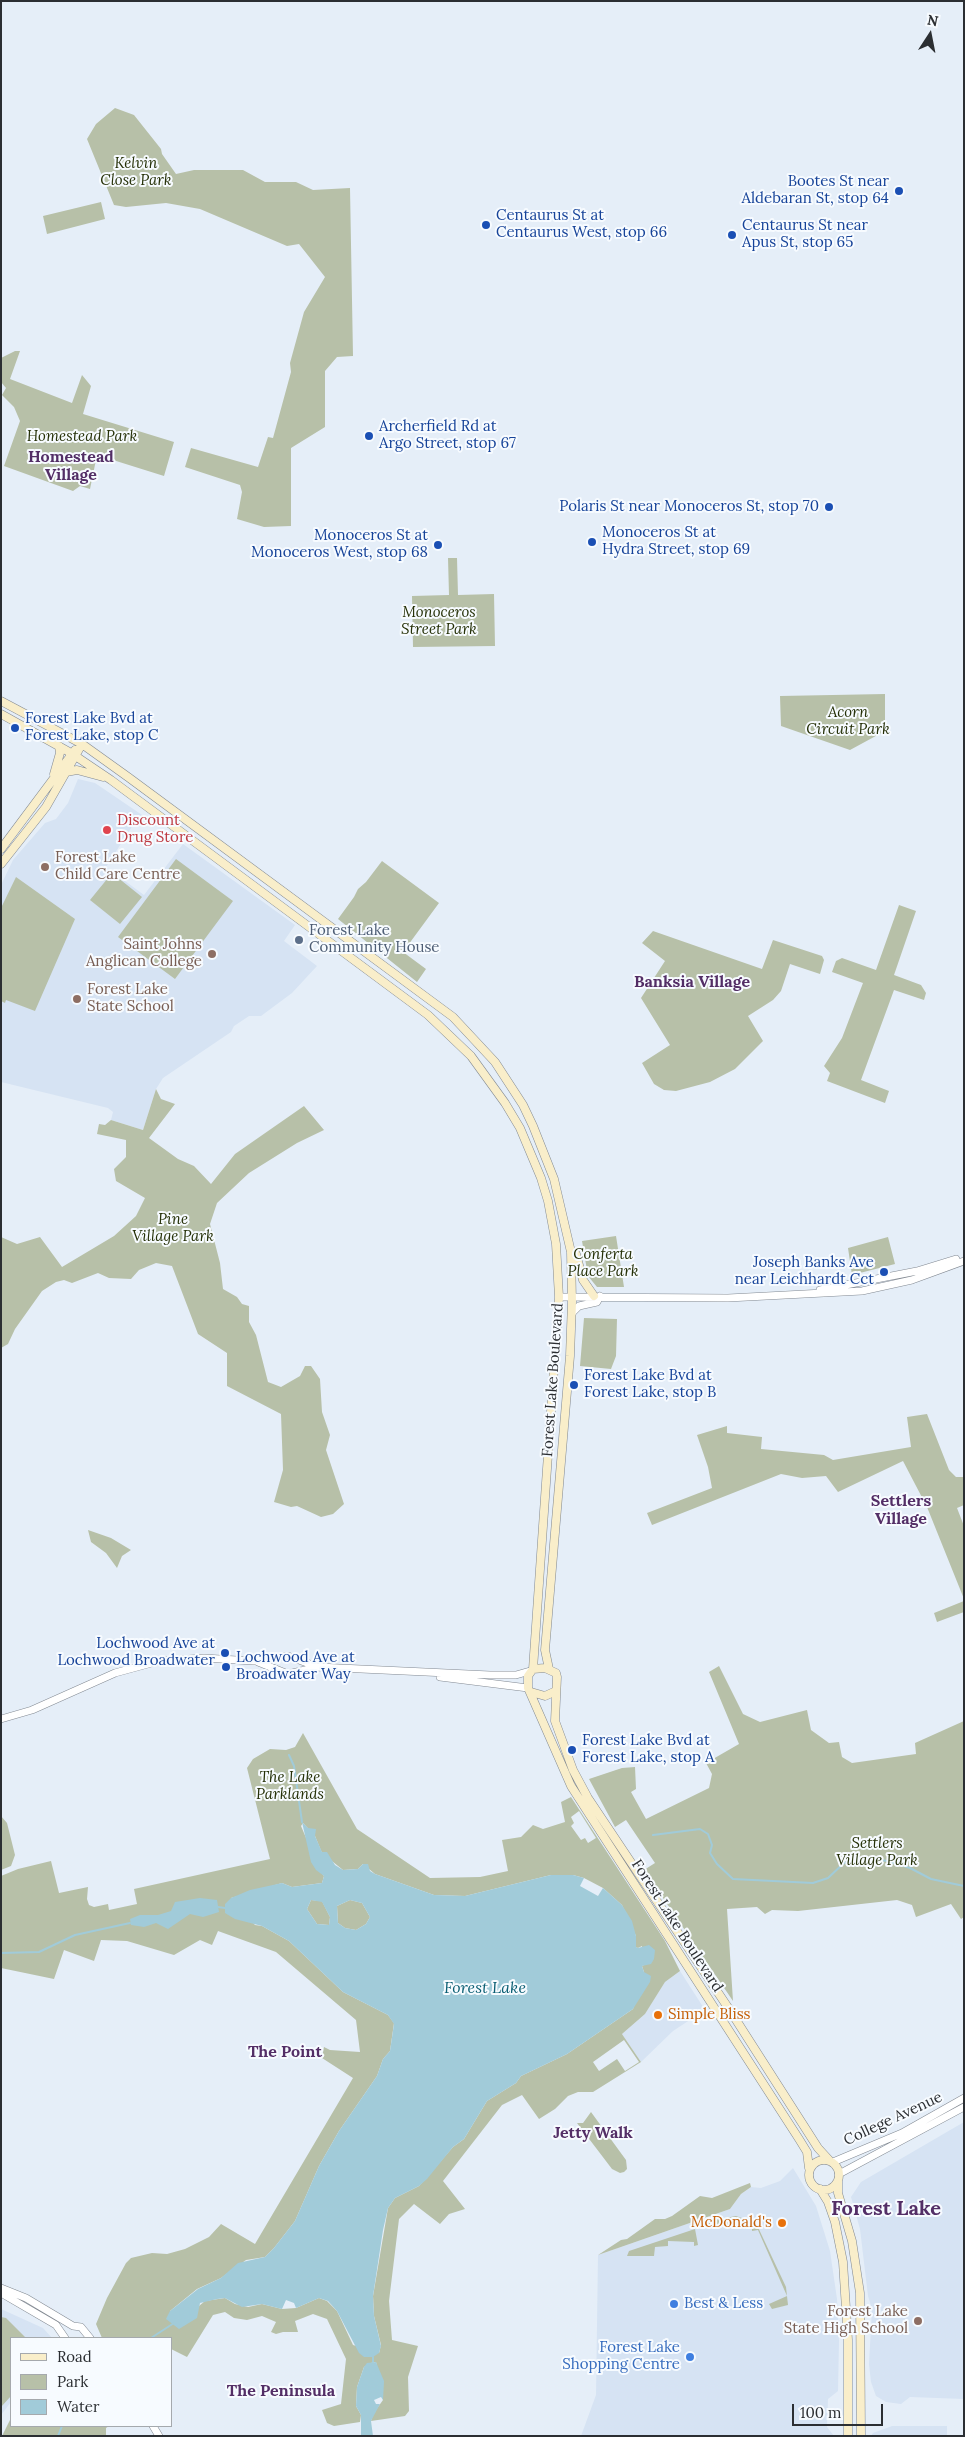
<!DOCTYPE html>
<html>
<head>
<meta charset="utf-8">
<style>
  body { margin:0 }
  #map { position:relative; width:965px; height:2437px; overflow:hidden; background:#e5eef8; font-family:Lora,serif }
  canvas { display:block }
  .frame { position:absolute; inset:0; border:2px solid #2b2e32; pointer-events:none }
  .legend { position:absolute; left:10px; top:2337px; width:162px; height:90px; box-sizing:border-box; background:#f7fbff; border:1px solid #a5a9ad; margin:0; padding:6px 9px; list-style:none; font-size:15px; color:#2b2e32 }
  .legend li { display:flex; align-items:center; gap:10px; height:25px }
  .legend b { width:25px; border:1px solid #a5a9ad }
  .north { position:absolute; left:905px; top:10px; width:50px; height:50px; -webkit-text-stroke:4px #f7fbff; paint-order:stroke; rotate:11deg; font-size:14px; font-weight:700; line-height:20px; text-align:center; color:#2b2e32 }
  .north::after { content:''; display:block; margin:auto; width:18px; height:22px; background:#2b2e32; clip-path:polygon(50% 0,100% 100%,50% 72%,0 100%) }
  .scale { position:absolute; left:792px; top:2404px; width:91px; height:22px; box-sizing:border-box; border:2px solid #2b2e32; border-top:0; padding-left:6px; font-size:15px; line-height:18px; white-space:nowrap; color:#2b2e32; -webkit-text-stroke:4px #f7fbff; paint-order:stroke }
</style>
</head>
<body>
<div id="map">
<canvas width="965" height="2437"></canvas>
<div class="frame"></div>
<ul class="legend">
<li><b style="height:6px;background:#f9eeca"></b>Road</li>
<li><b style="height:14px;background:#b7c0a8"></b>Park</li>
<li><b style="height:14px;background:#a1cbd9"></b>Water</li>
</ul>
<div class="north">N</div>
<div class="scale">100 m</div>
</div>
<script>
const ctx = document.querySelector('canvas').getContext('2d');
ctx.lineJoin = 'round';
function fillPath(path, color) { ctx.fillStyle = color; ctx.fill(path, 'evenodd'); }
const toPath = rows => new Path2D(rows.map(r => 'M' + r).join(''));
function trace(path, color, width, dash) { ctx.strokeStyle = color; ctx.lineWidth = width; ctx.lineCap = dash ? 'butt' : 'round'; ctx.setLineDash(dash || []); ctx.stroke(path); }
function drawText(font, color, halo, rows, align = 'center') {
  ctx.font = font + ' Lora,serif'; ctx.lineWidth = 4; ctx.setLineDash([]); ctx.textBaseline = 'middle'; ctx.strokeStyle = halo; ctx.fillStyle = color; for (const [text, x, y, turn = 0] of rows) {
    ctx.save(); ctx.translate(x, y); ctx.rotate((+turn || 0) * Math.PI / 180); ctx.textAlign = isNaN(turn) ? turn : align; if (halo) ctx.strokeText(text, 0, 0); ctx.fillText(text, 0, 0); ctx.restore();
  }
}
fillPath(toPath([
  [78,779,95,783,148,819,145,823,133,825,106,867,144,895,183,844,295,925,284,941,317,966,292,993,261,1016,249,1016,234,1026,231,1032,163,1078,156,1089,143,1130,111,1120,113,1112,108,1108,1,1082,1,885,13,860,45,823,56,819,68,803],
  [680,1971,705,2010,673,2031,641,2062,622,2034,645,2014,665,1982],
  [964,2122,964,2399,910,2397,901,2404,886,2402,876,2396,871,2382,869,2364,872,2309,868,2296,860,2229,851,2197,861,2182],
  [793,2168,816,2206,830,2251,837,2299,839,2341,838,2391,828,2399,827,2427,834,2436,581,2436,596,2395,598,2255,730,2209,741,2194,751,2187,761,2188,780,2181],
  [1,2309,43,2328,52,2338,11,2338,11,2402,1,2415],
  [892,2426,947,2426,947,2436,871,2436,873,2433]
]), '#d6e3f3');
fillPath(toPath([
  [115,108,134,115,161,149,162,154,176,174,194,170,243,170,265,182,296,182,313,190,350,188,353,356,337,357,325,371,325,427,291,448,291,526,264,527,237,519,242,492,240,485,185,467,191,448,258,467,268,437,273,438,291,372,290,363,304,312,325,277,299,244,287,246,200,209,166,203,126,207,114,205,87,139,96,124],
  [101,202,105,219,47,234,43,216],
  [15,351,20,351,10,379,72,403,82,375,91,386,83,414,174,442,164,476,97,455,90,489,80,486,73,491,4,466,20,421,14,407,2,395,6,388,1,382,1,358],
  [448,558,457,558,458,595,494,594,495,646,413,647,412,596,449,595],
  [885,694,885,731,850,750,781,726,780,696],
  [176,859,233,901,175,979,118,937],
  [382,861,439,903,403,952,426,969,417,982,338,919,354,897,358,889,366,882],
  [112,873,142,897,120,924,90,900],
  [16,877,75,919,35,1011,6,1000,5,1003,1,1001,1,908],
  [899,905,916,911,894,975,921,985,926,993,924,1000,894,990,861,1080,889,1091,885,1103,827,1081,830,1073,824,1066,842,1038,863,983,832,972,836,961,842,958,876,970],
  [653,931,762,969,773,940,822,956,824,960,820,974,790,964,781,991,773,1000,748,1016,763,1041,735,1069,710,1082,676,1091,664,1090,654,1084,642,1063,670,1045,641,998,665,961,642,943],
  [156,1089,161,1099,175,1104,149,1138,178,1159,194,1166,211,1184,235,1154,304,1106,324,1130,297,1143,249,1173,217,1203,210,1224,220,1263,223,1289,237,1297,242,1304,249,1306,249,1322,256,1335,268,1382,281,1387,300,1376,305,1366,311,1366,320,1379,322,1412,330,1435,326,1450,344,1504,333,1514,321,1517,297,1506,291,1507,274,1502,283,1470,281,1414,227,1386,227,1353,198,1334,172,1266,156,1263,139,1270,131,1279,109,1278,98,1273,72,1283,64,1280,56,1282,42,1291,15,1329,8,1344,1,1348,1,1237,17,1244,40,1237,62,1267,114,1236,136,1216,145,1198,116,1181,114,1169,126,1157,126,1140,97,1134,99,1124,105,1125,111,1120,143,1130],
  [616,1236,624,1287,597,1287,588,1276,582,1241],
  [888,1237,895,1264,852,1275,848,1248],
  [584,1318,617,1319,616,1356,611,1369,580,1366],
  [927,1414,949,1470,956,1477,964,1477,964,1505,957,1508,964,1526,964,1599,927,1507,903,1461,838,1492,826,1476,802,1478,781,1474,652,1525,647,1513,712,1488,708,1467,697,1435,727,1426,727,1433,762,1437,761,1449,824,1455,833,1460,911,1447,907,1417],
  [88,1530,111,1538,131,1550,122,1556,117,1568,106,1553,91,1542],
  [964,1601,964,1612,937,1622,934,1613],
  [719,1666,743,1714,760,1722,807,1710,811,1730,829,1743,839,1742,842,1757,852,1763,916,1754,915,1743,964,1721,964,1917,961,1919,951,1904,916,1917,912,1905,897,1900,798,1911,772,1910,765,1914,757,1907,727,1909,733,2001,644,1870,655,1863,626,1820,615,1827,589,1779,622,1768,635,1767,636,1789,631,1792,646,1819,709,1788,712,1774,706,1763,739,1744,709,1672],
  [303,1733,357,1829,430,1878,480,1877,508,1871,502,1840,521,1837,533,1825,543,1829,565,1822,561,1802,571,1797,665,1941,680,1971,665,1982,645,2014,622,2034,641,2062,593,2092,578,2092,568,2096,555,2109,539,2119,522,2095,502,2105,443,2181,465,2209,449,2214,440,2224,414,2204,399,2219,389,2301,392,2340,418,2346,408,2377,409,2411,405,2416,371,2421,373,2414,383,2400,376,2362,373,2362,364,2367,357,2387,356,2406,361,2415,360,2422,334,2426,327,2423,322,2410,341,2404,346,2359,327,2319,313,2314,295,2321,298,2332,283,2332,276,2334,271,2332,276,2322,262,2316,247,2320,234,2318,225,2312,213,2315,187,2357,171,2349,171,2338,102,2338,96,2324,107,2298,126,2263,131,2258,152,2253,167,2254,185,2249,209,2237,221,2224,255,2244,353,2078,322,2058,324,2047,330,2050,360,2052,356,2020,276,1952,218,1931,212,1945,200,1940,174,1955,127,1941,101,1940,94,1961,64,1950,54,1979,1,1968,1,1876,18,1869,51,1861,59,1893,88,1887,87,1899,89,1905,94,1907,108,1904,109,1910,137,1904,134,1889,270,1859,247,1768,253,1759,270,1749,286,1750,295,1747],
  [579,1811,596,1838,588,1843,585,1838,581,1840,571,1826,574,1823,571,1817],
  [303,1823,315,1836,322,1853,343,1870,358,1869,363,1864,375,1874,434,1895,465,1896,551,1875,573,1875,584,1878,603,1888,622,1905,636,1936,635,1947,638,1948,642,1946,644,1965,642,1966,644,1972,633,2009,567,2054,521,2076,516,2083,487,2101,464,2139,453,2147,419,2186,395,2198,388,2208,373,2296,374,2316,381,2345,379,2353,353,2345,337,2311,327,2301,319,2298,296,2308,282,2309,262,2304,248,2307,235,2304,225,2298,205,2301,199,2306,170,2311,197,2289,221,2278,246,2260,265,2257,274,2248,295,2221,319,2166,339,2131,377,2076,383,2059,390,2051,394,2023,388,2015,343,1992,289,1941,262,1926,255,1925,231,1898,282,1883,292,1887,322,1883,324,1876,320,1871,301,1826],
  [624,2040,639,2062,625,2071,617,2059,599,2071,593,2062],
  [1,1816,7,1823,15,1855,11,1866,1,1870],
  [311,1900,322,1901,330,1917,329,1925,317,1924,307,1909],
  [350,1900,362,1903,370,1917,366,1924,356,1930,345,1928,338,1923,337,1906],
  [591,2112,626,2160,627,2169,624,2172,620,2173,612,2169,577,2123,583,2123],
  [750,2183,751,2187,741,2194,730,2209,598,2255,621,2240,627,2239,655,2219,665,2219,672,2216,700,2196,712,2198],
  [736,2216,756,2223,786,2287,788,2305,772,2309,769,2304,787,2296,758,2230,752,2231,752,2226,707,2226,706,2228,702,2228,704,2225,715,2220],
  [695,2229,698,2245,694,2246,694,2242,668,2241,668,2246,655,2247,654,2256,627,2256,629,2251],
  [1,2317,6,2318,26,2338,11,2338,11,2396,1,2407],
  [11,2418,11,2426,109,2426,106,2428,106,2436,2,2436]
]), '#b7c0a8');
fillPath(toPath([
  [302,1822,308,1828,316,1829,315,1836,322,1852,327,1852,335,1865,343,1870,358,1869,363,1864,368,1864,370,1871,375,1874,434,1895,465,1896,551,1875,573,1875,584,1878,580,1886,598,1896,603,1888,622,1905,632,1921,636,1936,636,1947,638,1948,649,1945,655,1950,654,1959,651,1964,642,1966,644,1972,651,1976,650,1982,633,2009,567,2054,521,2076,516,2083,487,2101,464,2139,453,2147,427,2179,419,2186,395,2198,388,2208,383,2230,373,2296,374,2316,381,2346,379,2353,373,2357,364,2357,359,2353,337,2311,328,2301,319,2298,296,2308,294,2303,286,2300,282,2309,262,2304,242,2307,225,2298,217,2299,200,2303,197,2318,179,2329,166,2319,170,2311,198,2289,221,2278,238,2263,265,2257,274,2248,295,2221,319,2166,339,2131,377,2076,383,2059,390,2051,394,2024,388,2015,343,1992,289,1941,262,1926,235,1919,225,1913,225,1904,231,1898,250,1890,282,1883,292,1887,322,1883,324,1876,316,1870,311,1862],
  [311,1900,322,1902,330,1917,329,1925,317,1924,307,1909],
  [350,1900,362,1903,370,1917,366,1924,356,1930,345,1928,338,1923,337,1906],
  [200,1898,217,1900,219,1912,203,1917,190,1914,168,1929,156,1923,144,1927,131,1925,130,1919,140,1915,158,1915,171,1911,175,1902],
  [376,2362,384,2381,383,2400,381,2397,374,2400,376,2404,380,2404,371,2421,373,2436,361,2436,361,2415,356,2406,357,2387,364,2367,367,2363]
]), '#a1cbd9');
trace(toPath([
  [289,1755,294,1766,302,1822],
  [653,1835,700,1829,708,1834,712,1845,710,1853,717,1864,733,1879,813,1883,828,1878,844,1863,858,1858,869,1858,887,1861,910,1868,931,1879,964,1886],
  [218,1907,225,1908],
  [1,1953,39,1952,75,1935,130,1923],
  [151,2338,174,2323],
  [373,2357,373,2362],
  [58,2436,62,2426]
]), '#a1cbd9', 2);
const tertiary = toPath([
  [820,1290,917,1271,956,1259],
  [559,1297,728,1298,862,1291,912,1280,964,1261],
  [572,1313,579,1306,597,1302,600,1296],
  [258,1662,288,1674,318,1667,490,1675,516,1675,530,1671],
  [440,1677,528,1688],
  [1,1719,32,1710,115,1673,159,1661,204,1658,253,1661,288,1656,318,1667],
  [833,2162,902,2133,964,2098],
  [839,2174,964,2107],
  [1,2288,26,2298,73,2326,81,2327,90,2338],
  [1,2293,56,2325,65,2338],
  [153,2426,159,2436]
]);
const secondary = toPath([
  [1,701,82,744,128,777,453,1017,495,1062,523,1105,533,1126,554,1179,571,1252,572,1302,570,1356,545,1650,549,1669],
  [1,714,71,753,111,780,428,1015,471,1056,505,1103,520,1128,541,1178,548,1201,556,1244,559,1297,533,1669],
  [66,772,77,770,103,777],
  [54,774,60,753,59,746],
  [1,849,75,750],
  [1,864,46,807,82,744],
  [571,1252,576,1254,583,1280,594,1296],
  [531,1692,545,1696,556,1691],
  '809 2175a15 15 0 1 1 30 0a15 15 0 1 1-30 0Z',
  [809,2168,807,2152,799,2139,571,1786,528,1688,528,1676,533,1669,545,1668,556,1673,557,1677,555,1721,573,1770,588,1798,731,2012,818,2148,829,2160],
  [838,2181,838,2193,852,2241,860,2293,861,2436],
  [820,2189,828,2202,835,2222,843,2262,848,2340,848,2436]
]);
trace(tertiary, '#828992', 8);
trace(secondary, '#828992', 9);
trace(tertiary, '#fff', 7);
trace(secondary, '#f9eeca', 8);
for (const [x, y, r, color] of [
  [899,191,5,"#1a4fb4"],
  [486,225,5,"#1a4fb4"],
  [732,235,5,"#1a4fb4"],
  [369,436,5,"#1a4fb4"],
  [829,507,5,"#1a4fb4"],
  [592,542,5,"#1a4fb4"],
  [438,545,5,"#1a4fb4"],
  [15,728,5,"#1a4fb4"],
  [107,830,5,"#e0444e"],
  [45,867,5,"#8d6e63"],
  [299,940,5,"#5c6f8a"],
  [212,954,5,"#8d6e63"],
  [77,999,5,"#8d6e63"],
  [884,1272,5,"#1a4fb4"],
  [574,1385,5,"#1a4fb4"],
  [225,1653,5,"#1a4fb4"],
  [226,1667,5,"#1a4fb4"],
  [572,1750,5,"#1a4fb4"],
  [658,2015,5,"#e8710a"],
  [782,2223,5,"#e8710a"],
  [674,2304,5,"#3f7fe0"],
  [918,2321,5,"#8d6e63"],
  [690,2357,5,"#3f7fe0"]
]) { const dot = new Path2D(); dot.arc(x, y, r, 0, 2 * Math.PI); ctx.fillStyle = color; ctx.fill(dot); trace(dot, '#f7fbff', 2); }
drawText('italic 15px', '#253007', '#f7fbff', [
  ["Kelvin",136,164],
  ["Close Park",136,181],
  ["Homestead Park",82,437],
  ["Monoceros",439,613],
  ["Street Park",439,630],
  ["Acorn",848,713],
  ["Circuit Park",848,730],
  ["Pine",173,1220],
  ["Village Park",173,1237],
  ["Conferta",603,1255],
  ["Place Park",603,1272],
  ["The Lake",290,1778],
  ["Parklands",290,1795],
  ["Settlers",877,1844],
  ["Village Park",877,1861]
]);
drawText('15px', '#164399', '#f7fbff', [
  ["Bootes St near",889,182,"right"],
  ["Aldebaran St, stop 64",889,199,"right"],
  ["Centaurus St at",496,216],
  ["Centaurus West, stop 66",496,233],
  ["Centaurus St near",742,226],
  ["Apus St, stop 65",742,243],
  ["Archerfield Rd at",379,427],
  ["Argo Street, stop 67",379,444],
  ["Polaris St near Monoceros St, stop 70",819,507,"right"],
  ["Monoceros St at",602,533],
  ["Hydra Street, stop 69",602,550],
  ["Monoceros St at",428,536,"right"],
  ["Monoceros West, stop 68",428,553,"right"],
  ["Forest Lake Bvd at",25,719],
  ["Forest Lake, stop C",25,736],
  ["Joseph Banks Ave",874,1263,"right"],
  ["near Leichhardt Cct",874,1280,"right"],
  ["Forest Lake Bvd at",584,1376],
  ["Forest Lake, stop B",584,1393],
  ["Lochwood Ave at",215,1644,"right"],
  ["Lochwood Broadwater",215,1661,"right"],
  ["Lochwood Ave at",236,1658],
  ["Broadwater Way",236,1675],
  ["Forest Lake Bvd at",582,1741],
  ["Forest Lake, stop A",582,1758]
], 'left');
drawText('15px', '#be3a42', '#f7fbff', [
  ["Discount",117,821],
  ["Drug Store",117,838]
], 'left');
drawText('15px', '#785e54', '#f7fbff', [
  ["Forest Lake",55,858],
  ["Child Care Centre",55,875],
  ["Saint Johns",202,945,"right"],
  ["Anglican College",202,962,"right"],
  ["Forest Lake",87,990],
  ["State School",87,1007],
  ["Forest Lake",908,2312,"right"],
  ["State High School",908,2329,"right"]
], 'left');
drawText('15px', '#4e5e75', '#f7fbff', [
  ["Forest Lake",309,931],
  ["Community House",309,948]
], 'left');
drawText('15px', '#2b2e32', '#f7fbff', [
  ["Forest Lake Boulevard",553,1380,-86],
  ["Forest Lake Boulevard",677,1926,57],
  ["College Avenue",893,2119,-25]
]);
drawText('15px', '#c56008', '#f7fbff', [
  ["Simple Bliss",668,2015],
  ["McDonald's",772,2223,"right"]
], 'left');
drawText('15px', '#366cbe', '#f7fbff', [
  ["Best & Less",684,2304],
  ["Forest Lake",680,2348,"right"],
  ["Shopping Centre",680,2365,"right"]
], 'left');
drawText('bold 16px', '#532e66', '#f7fbff', [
  ["Homestead",71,457],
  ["Village",71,475],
  ["Banksia Village",692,982],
  ["Settlers",901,1501],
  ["Village",901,1519],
  ["The Point",285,2052],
  ["Jetty Walk",593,2133],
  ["The Peninsula",281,2391]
]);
drawText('italic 16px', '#0a5e73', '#f7fbff', [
  ["Forest Lake",485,1988]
]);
drawText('bold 20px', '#532e66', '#f7fbff', [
  ["Forest Lake",886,2209]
]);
</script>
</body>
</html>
